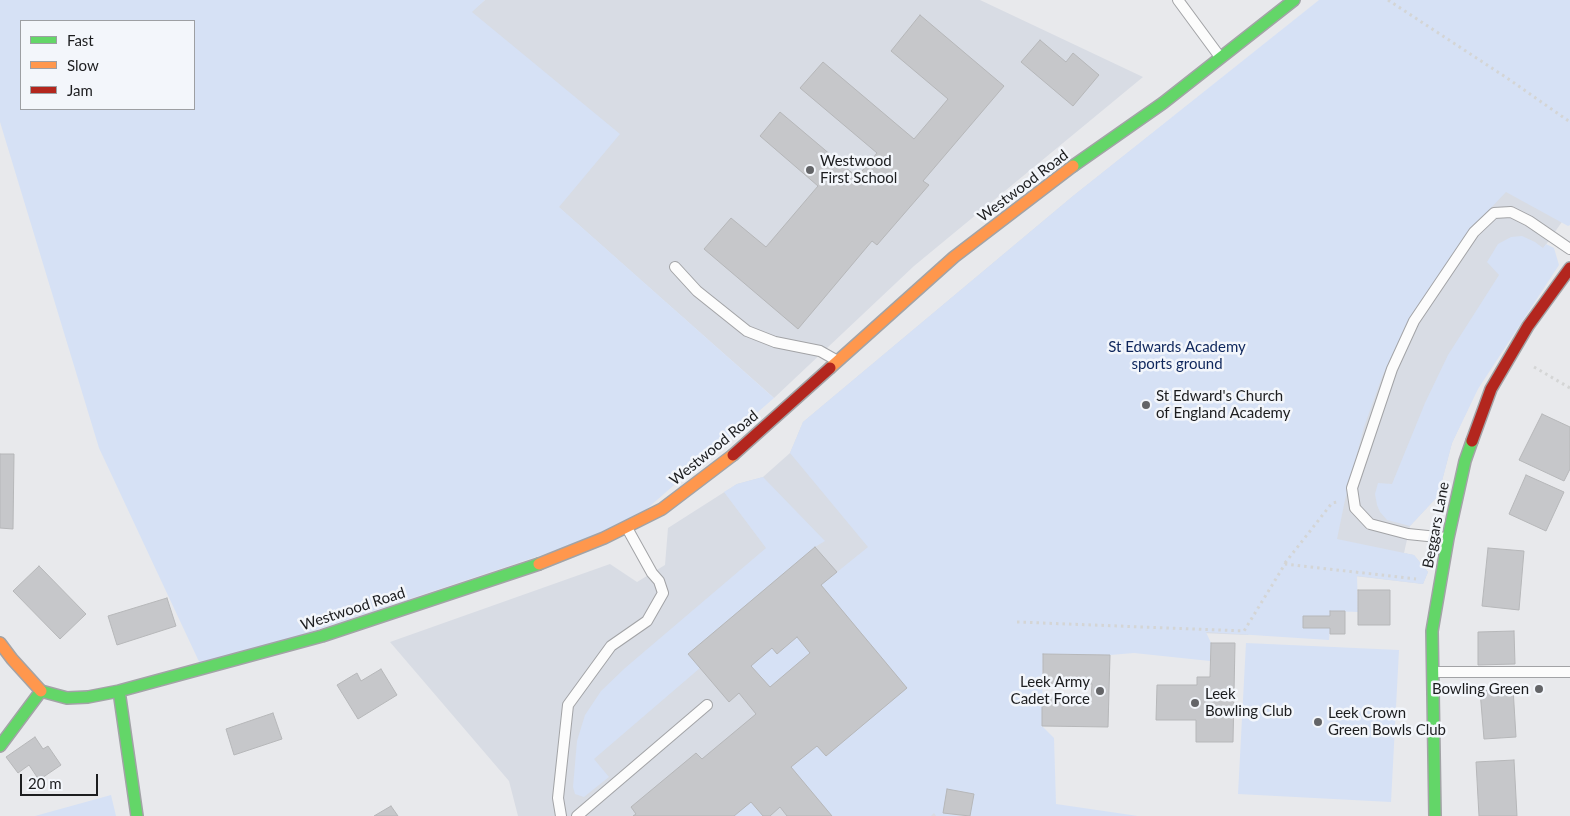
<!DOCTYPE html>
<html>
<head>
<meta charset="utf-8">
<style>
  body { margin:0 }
  #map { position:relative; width:1570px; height:816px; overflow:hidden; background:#e8e9ec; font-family:Lato,sans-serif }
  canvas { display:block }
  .legend { position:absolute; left:20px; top:20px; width:175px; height:90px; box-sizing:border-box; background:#f3f6fb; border:1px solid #9d9fa3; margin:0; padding:6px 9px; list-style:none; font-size:15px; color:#1c1d1f }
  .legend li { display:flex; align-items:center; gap:10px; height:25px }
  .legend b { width:25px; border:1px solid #9d9fa3 }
  .scale { position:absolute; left:20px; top:774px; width:78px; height:22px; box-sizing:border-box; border:2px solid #1c1d1f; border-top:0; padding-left:6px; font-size:15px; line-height:18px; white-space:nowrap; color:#1c1d1f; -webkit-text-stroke:4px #f3f6fb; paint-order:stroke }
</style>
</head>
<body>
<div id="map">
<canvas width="1570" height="816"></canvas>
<ul class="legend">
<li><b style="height:6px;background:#63d668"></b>Fast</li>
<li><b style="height:6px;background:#ff974d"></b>Slow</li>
<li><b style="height:6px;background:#b3261e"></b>Jam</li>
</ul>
<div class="scale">20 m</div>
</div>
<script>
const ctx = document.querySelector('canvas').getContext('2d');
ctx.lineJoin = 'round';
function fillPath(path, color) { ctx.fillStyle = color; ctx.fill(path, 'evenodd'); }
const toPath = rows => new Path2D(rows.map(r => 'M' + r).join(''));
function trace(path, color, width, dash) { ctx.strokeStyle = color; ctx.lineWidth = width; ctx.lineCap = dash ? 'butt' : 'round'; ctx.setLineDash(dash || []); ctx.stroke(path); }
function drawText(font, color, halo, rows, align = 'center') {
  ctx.font = font + ' Lato,sans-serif'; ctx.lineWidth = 5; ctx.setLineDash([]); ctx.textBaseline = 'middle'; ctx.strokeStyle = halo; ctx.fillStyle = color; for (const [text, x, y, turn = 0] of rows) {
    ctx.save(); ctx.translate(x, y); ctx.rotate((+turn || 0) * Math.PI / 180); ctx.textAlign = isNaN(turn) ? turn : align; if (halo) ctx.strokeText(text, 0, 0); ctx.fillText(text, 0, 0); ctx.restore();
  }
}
fillPath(toPath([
  [485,0,980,0,1143,77,914,266,774,398,558,207,471,11],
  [1308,10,1566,216,1543,249,1452,443,1438,496,1410,526,1404,553,1414,555,1428,572,1423,584,1286,568,1248,635,1014,625,970,816,518,816,509,781,390,642,610,564,637,582,665,565,668,528,737,484,763,477,790,453,803,422,1073,196]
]), '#d8dce4');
fillPath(toPath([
  [0,0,485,0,472,12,620,134,559,207,774,398,626,527,202,668,99,448,0,122],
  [21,21,194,21,194,109,21,109],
  [1319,0,1570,0,1570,225,1568,226,1506,192,1473,227,1407,324,1382,377,1364,427,1345,500,1337,539,1414,555,1428,572,1423,584,1357,576,1358,612,1331,611,1330,616,1303,628,1330,628,1329,640,1206,632,1211,643,1210,661,1134,653,1110,655,1043,654,1042,726,1054,738,1056,804,1138,816,970,816,973,794,947,790,943,813,960,816,936,816,934,813,931,816,832,816,791,767,817,746,826,756,907,688,821,585,868,547,790,453,803,422,1073,196],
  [1522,236,1535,242,1543,248,1546,244,1554,248,1559,265,1478,389,1452,443,1438,496,1410,526,1387,520,1380,512,1377,505,1375,494,1378,483,1392,484,1425,403,1448,355,1499,275,1487,262,1498,244,1511,237],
  [763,477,825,541,815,547,689,653,700,668,594,759,609,777,584,797,575,794,573,787,577,741,585,715,601,691,625,668,766,548,724,492,737,484],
  [797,637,810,653,770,687,751,666,772,648,777,654],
  [1246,643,1399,650,1391,802,1238,794],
  [111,795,116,816,35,816],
  [751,802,763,816,734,816]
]), '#d6e1f5');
const building = toPath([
  [920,15,1004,86,923,181,929,185,877,245,872,241,798,329,704,249,731,218,766,247,818,186,760,136,780,112,857,177,877,153,800,88,823,62,914,139,948,99,891,51,920,15],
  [1040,40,1066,62,1073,53,1099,75,1073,106,1021,62,1040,40],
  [1542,414,1570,427,1570,469,1564,481,1519,460,1542,414],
  [0,454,14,454,13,529,0,528,0,454],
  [1526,475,1564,492,1546,531,1509,514,1526,475],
  [815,547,837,572,821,585,907,688,826,756,817,746,791,767,832,816,787,816,780,807,770,816,763,816,751,802,734,816,633,816,636,814,631,807,696,753,702,759,756,714,739,693,729,702,688,654,815,547],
  [797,637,810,653,770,687,751,666,772,648,777,654,797,637],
  [1488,548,1524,551,1519,610,1482,606,1488,548],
  [39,566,86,614,60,639,13,591,39,566],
  [1358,590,1390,590,1390,625,1358,625,1358,590],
  [167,598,176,626,117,645,108,616,167,598],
  [1330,611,1345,611,1345,634,1330,634,1330,628,1303,628,1303,616,1330,616,1330,611],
  [1514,631,1515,664,1478,665,1478,632,1514,631],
  [1211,643,1235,643,1233,742,1196,742,1196,720,1156,720,1157,685,1197,685,1197,677,1210,677,1211,643],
  [1043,654,1110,655,1108,727,1042,726,1042,697,1091,698,1092,684,1043,683,1043,654],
  [381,669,397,695,358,719,337,685,357,673,361,681,381,669],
  [1513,688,1516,737,1484,739,1480,691,1513,688],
  [273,713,282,739,234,755,226,729,273,713],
  [35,737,43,749,48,746,61,765,39,780,29,765,18,773,6,757,35,737],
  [1514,760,1517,816,1479,816,1476,762,1514,760],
  [947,789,974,794,970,816,943,813,947,789],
  [391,806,398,816,374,816,391,806]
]);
fillPath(building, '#c6c7ca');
trace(building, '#b6b7b9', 1);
const lane = toPath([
  [1178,0,1220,57],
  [675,267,697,291,747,331,775,342,820,351,836,360],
  [1447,538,1408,534,1370,524,1355,508,1352,488,1392,369,1414,321,1474,232,1494,213,1511,212,1529,221,1570,249],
  [1434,672,1570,672],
  [561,816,558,798,568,705,611,646,647,621,663,593,659,581,652,573,627,528],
  [577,816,707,705]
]);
const fast = toPath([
  [1073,166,1163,103,1294,0],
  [41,691,67,698,88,697,119,691,322,636,539,564],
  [119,691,137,816],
  [0,746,41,691],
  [1435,816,1432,631,1448,538,1465,461,1472,441]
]);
const slow = toPath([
  [830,368,954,257,1073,166],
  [539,564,604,538,662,509,733,455],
  [0,643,12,659,41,691]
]);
const jam = toPath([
  [1472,441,1491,389,1528,326,1570,268],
  [733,455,830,368]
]);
trace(lane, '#a2a3a6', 12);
trace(fast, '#a2a3a6', 14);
trace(slow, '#a2a3a6', 14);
trace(jam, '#a2a3a6', 14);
trace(toPath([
  [1388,0,1507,78,1570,122],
  [1534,367,1570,388],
  [1285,563,1332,503,1337,502],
  [1017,622,1244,631,1285,564,1416,579]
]), '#d4d5d5', 3, [2.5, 4]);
trace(lane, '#fcfcfc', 10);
trace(fast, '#63d668', 11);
trace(slow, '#ff974d', 11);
trace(jam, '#b3261e', 11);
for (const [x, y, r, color] of [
  [810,170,5,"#636467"],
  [1146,405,5,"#636467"],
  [1539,689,5,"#636467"],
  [1100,691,5,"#636467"],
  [1195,703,5,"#636467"],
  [1318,722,5,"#636467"]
]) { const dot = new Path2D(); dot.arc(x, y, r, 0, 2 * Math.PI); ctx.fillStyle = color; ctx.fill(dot); trace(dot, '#f3f6fb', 2); }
drawText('15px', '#1c1d1f', '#f3f6fb', [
  ["Westwood",820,161],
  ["First School",820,178],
  ["St Edward's Church",1156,396],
  ["of England Academy",1156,413],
  ["Leek Army",1090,682,"right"],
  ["Cadet Force",1090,699,"right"],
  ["Bowling Green",1529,689,"right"],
  ["Leek",1205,694],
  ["Bowling Club",1205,711],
  ["Leek Crown",1328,713],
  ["Green Bowls Club",1328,730]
], 'left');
drawText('15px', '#1c1d1f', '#f3f6fb', [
  ["Westwood Road",1023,186,-37],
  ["Westwood Road",714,448,-39],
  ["Beggars Lane",1436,525,-79],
  ["Westwood Road",353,609,-18]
]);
drawText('15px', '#0e265c', '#f3f6fb', [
  ["St Edwards Academy",1177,347],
  ["sports ground",1177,364]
]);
</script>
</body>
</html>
